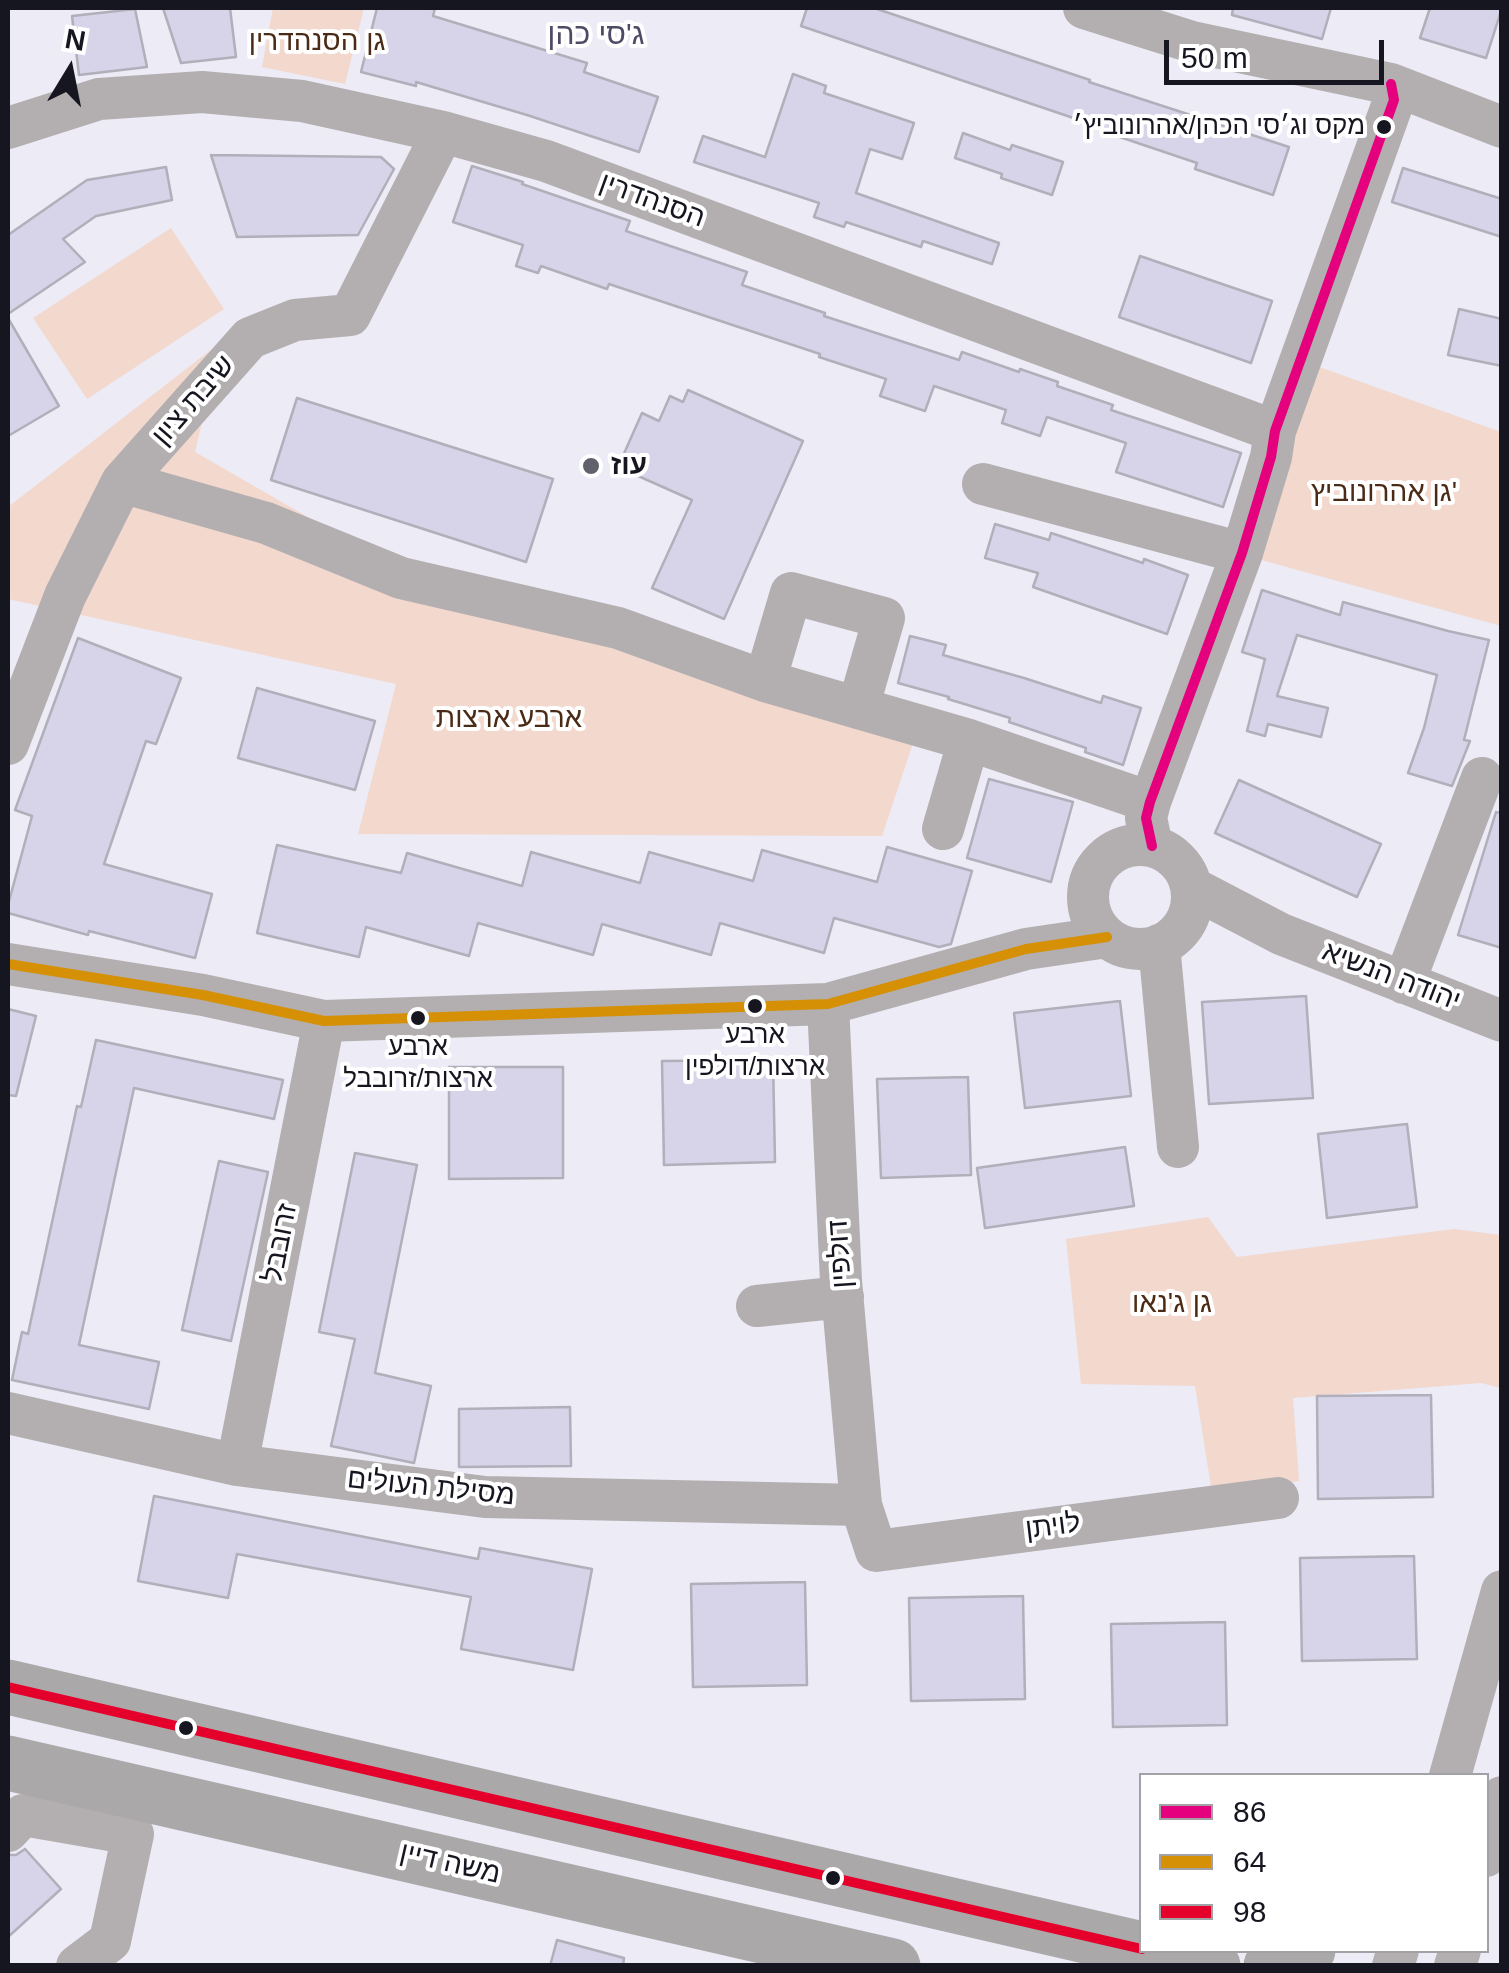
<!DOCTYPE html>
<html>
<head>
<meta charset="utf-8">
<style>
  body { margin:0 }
  #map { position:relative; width:1509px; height:1973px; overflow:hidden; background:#ecebf6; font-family:Helvetica,sans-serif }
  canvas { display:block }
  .frame { position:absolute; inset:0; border:10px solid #161621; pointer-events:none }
  .legend { position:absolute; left:1139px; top:1773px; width:350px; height:180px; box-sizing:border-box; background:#fff; border:2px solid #a2a2a6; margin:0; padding:12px 18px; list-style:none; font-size:30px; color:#161621 }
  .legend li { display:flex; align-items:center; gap:20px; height:50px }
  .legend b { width:50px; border:2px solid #a2a2a6 }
  .north { position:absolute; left:20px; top:20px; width:100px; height:100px; -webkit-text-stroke:8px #fff; paint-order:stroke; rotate:10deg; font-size:28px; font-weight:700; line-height:40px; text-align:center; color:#161621 }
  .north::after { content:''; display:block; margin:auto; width:35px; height:45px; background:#161621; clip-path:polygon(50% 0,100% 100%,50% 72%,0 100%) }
  .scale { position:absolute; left:1164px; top:40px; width:220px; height:45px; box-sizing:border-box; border:5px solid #161621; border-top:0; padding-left:12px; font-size:30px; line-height:35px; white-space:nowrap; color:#161621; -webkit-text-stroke:8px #fff; paint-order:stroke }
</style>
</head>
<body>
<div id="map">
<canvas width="1509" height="1973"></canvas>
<div class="frame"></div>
<ul class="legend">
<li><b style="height:12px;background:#e5007d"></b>86</li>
<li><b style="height:12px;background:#d59005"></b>64</li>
<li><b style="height:12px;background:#e4002b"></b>98</li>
</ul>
<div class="north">N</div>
<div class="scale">50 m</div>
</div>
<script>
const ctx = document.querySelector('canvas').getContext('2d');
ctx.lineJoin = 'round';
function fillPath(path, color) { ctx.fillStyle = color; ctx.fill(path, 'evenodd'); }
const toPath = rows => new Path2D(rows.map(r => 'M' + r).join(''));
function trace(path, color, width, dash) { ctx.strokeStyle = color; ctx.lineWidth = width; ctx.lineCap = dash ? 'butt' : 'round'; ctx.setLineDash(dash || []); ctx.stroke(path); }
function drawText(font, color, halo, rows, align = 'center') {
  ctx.font = font + ' Helvetica,Heebo,sans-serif'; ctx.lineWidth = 8; ctx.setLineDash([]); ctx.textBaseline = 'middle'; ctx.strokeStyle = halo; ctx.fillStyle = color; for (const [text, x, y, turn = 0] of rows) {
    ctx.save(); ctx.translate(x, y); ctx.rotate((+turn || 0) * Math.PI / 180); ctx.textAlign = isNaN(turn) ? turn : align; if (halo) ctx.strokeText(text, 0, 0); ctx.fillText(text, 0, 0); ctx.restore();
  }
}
fillPath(toPath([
  [273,8,364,8,345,84,262,67],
  [171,228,224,309,87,399,33,318],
  [221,342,195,452,398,569,921,719,882,836,358,834,396,684,8,599,8,507],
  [1311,364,1501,432,1501,626,1254,558],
  [1208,1217,1237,1257,1454,1229,1501,1235,1501,1388,1481,1383,1293,1398,1299,1481,1212,1493,1195,1386,1081,1384,1066,1239]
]), '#f2d8cd');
const building = toPath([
  [163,8,230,8,236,57,181,63,163,8],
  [377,8,435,8,433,16,587,63,584,72,658,97,639,152,527,115,416,82,416,86,361,72,377,8],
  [807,8,874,8,1090,80,1089,82,1289,147,1273,195,1195,169,1197,163,1102,131,1103,128,801,26,807,8],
  [1233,8,1331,8,1322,39,1232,15,1233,8],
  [1430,8,1502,8,1486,58,1420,38,1430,8],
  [135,9,147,67,79,75,72,16,135,9],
  [793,74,826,86,824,93,914,123,902,159,870,149,856,193,999,243,992,264,923,241,921,247,846,222,844,227,814,217,819,203,694,162,703,136,765,157,793,74],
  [963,133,1010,150,1012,145,1063,162,1052,195,1001,178,1002,174,955,158,963,133],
  [211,155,381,157,394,169,358,235,237,237,211,155],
  [472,166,523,182,522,184,630,221,626,231,747,272,742,285,825,313,824,316,959,360,962,352,1019,372,1020,369,1058,382,1057,386,1113,405,1111,410,1241,453,1223,507,1116,472,1126,443,1047,417,1040,436,1002,423,1006,410,934,386,925,411,880,396,886,379,819,357,820,354,609,284,607,289,541,266,538,273,516,266,523,245,453,222,472,166],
  [166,167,172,200,96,216,63,239,85,262,8,314,8,235,87,180,166,167],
  [1403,168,1502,199,1502,237,1392,202,1403,168],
  [1140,256,1272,301,1251,363,1119,317,1140,256],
  [1459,309,1502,319,1502,366,1448,355,1459,309],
  [8,318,59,406,8,436,8,318],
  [688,390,803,441,724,619,652,588,692,500,618,467,642,413,659,421,670,396,683,402,688,390],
  [297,398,553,479,526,562,271,480,297,398],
  [995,524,1049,540,1051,533,1143,563,1144,559,1188,575,1167,634,1033,587,1038,573,985,558,995,524],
  [1262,590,1340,615,1343,602,1448,631,1489,640,1464,740,1470,741,1452,786,1408,773,1424,728,1437,675,1297,635,1277,696,1328,708,1321,737,1268,724,1265,736,1247,731,1265,659,1242,652,1262,590],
  [910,636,946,645,943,655,1024,678,1101,703,1103,696,1141,708,1123,765,1085,752,1086,748,1009,722,1010,718,948,699,949,697,898,683,910,636],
  [78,638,181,678,156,744,146,741,104,864,212,894,195,958,89,931,88,935,8,913,8,905,32,816,15,810,78,638],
  [257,688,375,721,355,790,238,758,257,688],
  [989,779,1073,802,1051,882,967,858,989,779],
  [1239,780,1381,844,1357,897,1215,833,1239,780],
  [1496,812,1502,813,1502,948,1458,935,1496,812],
  [277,845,401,873,407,853,522,886,531,852,640,883,649,852,753,881,762,850,877,882,887,847,972,871,951,944,939,947,834,918,824,953,720,923,711,955,602,924,593,955,478,923,469,956,366,927,359,957,257,933,277,845],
  [1306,996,1313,1098,1209,1104,1202,1002,1306,996],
  [1120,1001,1131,1096,1025,1108,1014,1013,1120,1001],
  [8,1009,36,1016,16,1096,8,1095,8,1009],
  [96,1040,283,1080,274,1119,134,1088,79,1345,159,1362,149,1409,12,1380,22,1332,28,1334,77,1106,81,1107,96,1040],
  [773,1060,775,1162,664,1165,662,1061,773,1060],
  [449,1067,563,1067,563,1178,449,1179,449,1067],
  [968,1077,971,1175,881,1178,877,1079,968,1077],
  [1407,1124,1417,1207,1327,1218,1318,1134,1407,1124],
  [1125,1147,1134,1206,985,1228,977,1168,1125,1147],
  [355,1153,417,1165,375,1373,431,1386,414,1463,331,1446,355,1339,319,1332,355,1153],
  [219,1161,268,1172,231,1341,182,1330,219,1161],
  [1431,1395,1433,1497,1318,1499,1317,1396,1431,1395],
  [570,1407,571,1466,459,1467,459,1409,570,1407],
  [154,1496,478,1559,480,1548,592,1569,573,1670,461,1649,471,1597,237,1554,228,1598,138,1581,154,1496],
  [1414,1556,1417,1659,1302,1661,1300,1558,1414,1556],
  [805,1582,807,1685,693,1687,691,1584,805,1582],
  [1023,1596,1025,1699,911,1701,909,1598,1023,1596],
  [1225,1622,1227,1725,1113,1727,1111,1624,1225,1622],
  [25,1849,61,1889,8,1937,8,1855,16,1855,25,1849],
  [557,1940,624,1958,623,1966,550,1966,557,1940]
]);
fillPath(building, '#d7d4e9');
trace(building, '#b0afba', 2.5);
trace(toPath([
  [1084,8,1192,42,1391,84,1502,127],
  [8,128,99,99,202,92,302,101,443,132,546,161,1275,431],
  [122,482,266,523,401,578,618,628,765,681,969,740,1150,802],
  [983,484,1242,553],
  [765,681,791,593,884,618,858,708],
  [8,744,65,596,122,482,250,338,295,320,350,315,443,132],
  [943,829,969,740],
  '1088 897a52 52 0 1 1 104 0a52 52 0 1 1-104 0Z',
  [1152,846,1146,818,1150,802,1242,553,1271,457,1275,431,1394,100,1391,84],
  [1191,887,1281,934,1502,1021],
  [1159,945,1178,1147],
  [8,964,203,995,324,1021,828,1004,1026,949,1107,937],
  [1404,983,1482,778],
  [828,1004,841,1281,861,1505,876,1551,1278,1498],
  [757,1306,843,1297],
  [8,1413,237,1465,485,1497,861,1505],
  [237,1465,324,1021],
  [1450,1776,1502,1591],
  [8,1831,23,1815,133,1834,110,1941,77,1966],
  [1486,1856,1502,1797],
  [1393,1966,1398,1950],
  [1455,1966,1460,1950]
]), '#b3afb0', 42);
trace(toPath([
  [8,1687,1142,1949],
  [8,1763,893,1966],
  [1148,1950,1213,1966],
  [1271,1966,1308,1950]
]), '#aba8aa', 55);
trace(toPath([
  [1152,846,1146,818,1150,802,1242,553,1271,457,1275,431,1394,100,1391,84]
]), '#e5007d', 10);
trace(toPath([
  [8,964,203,995,324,1021,828,1004,1026,949,1107,937]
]), '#d59005', 10);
trace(toPath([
  [8,1687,1142,1949]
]), '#e4002b', 10);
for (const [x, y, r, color] of [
  [1384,127,9,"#161621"],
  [591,466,10,"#61616c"],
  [755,1006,9,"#161621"],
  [418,1018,9,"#161621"],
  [186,1728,9,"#161621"],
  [833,1878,9,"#161621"]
]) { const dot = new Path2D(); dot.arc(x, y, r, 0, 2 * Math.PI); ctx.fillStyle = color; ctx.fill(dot); trace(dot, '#fff', 4); }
drawText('26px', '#161621', '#fff', [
  ["מקס וג׳סי הכהן/אהרונוביץ׳",1365,127,"right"],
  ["ארבע",755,1036],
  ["ארצות/דולפין",755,1068],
  ["ארבע",418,1048],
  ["ארצות/זרובבל",418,1080]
]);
drawText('28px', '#4b2b15', '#fff', [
  ["גן הסנהדרין",317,42],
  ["גן אהרונוביץ'",1384,493],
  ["ארבע ארצות",509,719],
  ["גן ג'נאו",1172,1304]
]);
drawText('28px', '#161621', '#fff', [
  ["הסנהדרין",652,201,20],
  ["שיבת ציון",194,401,-49],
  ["יהודה הנשיא",1391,977,21],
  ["זרובבל",281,1243,-79],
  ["דולפין",841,1254,-94],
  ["מסילת העולים",431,1488,6],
  ["לויתן",1053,1527,-7],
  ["משה דיין",450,1864,13]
]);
drawText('bold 28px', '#161621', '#fff', [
  ["עוז",611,466]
], 'left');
drawText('30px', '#4c4a64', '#fff', [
  ["ג'סי כהן",596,36]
]);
</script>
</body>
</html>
